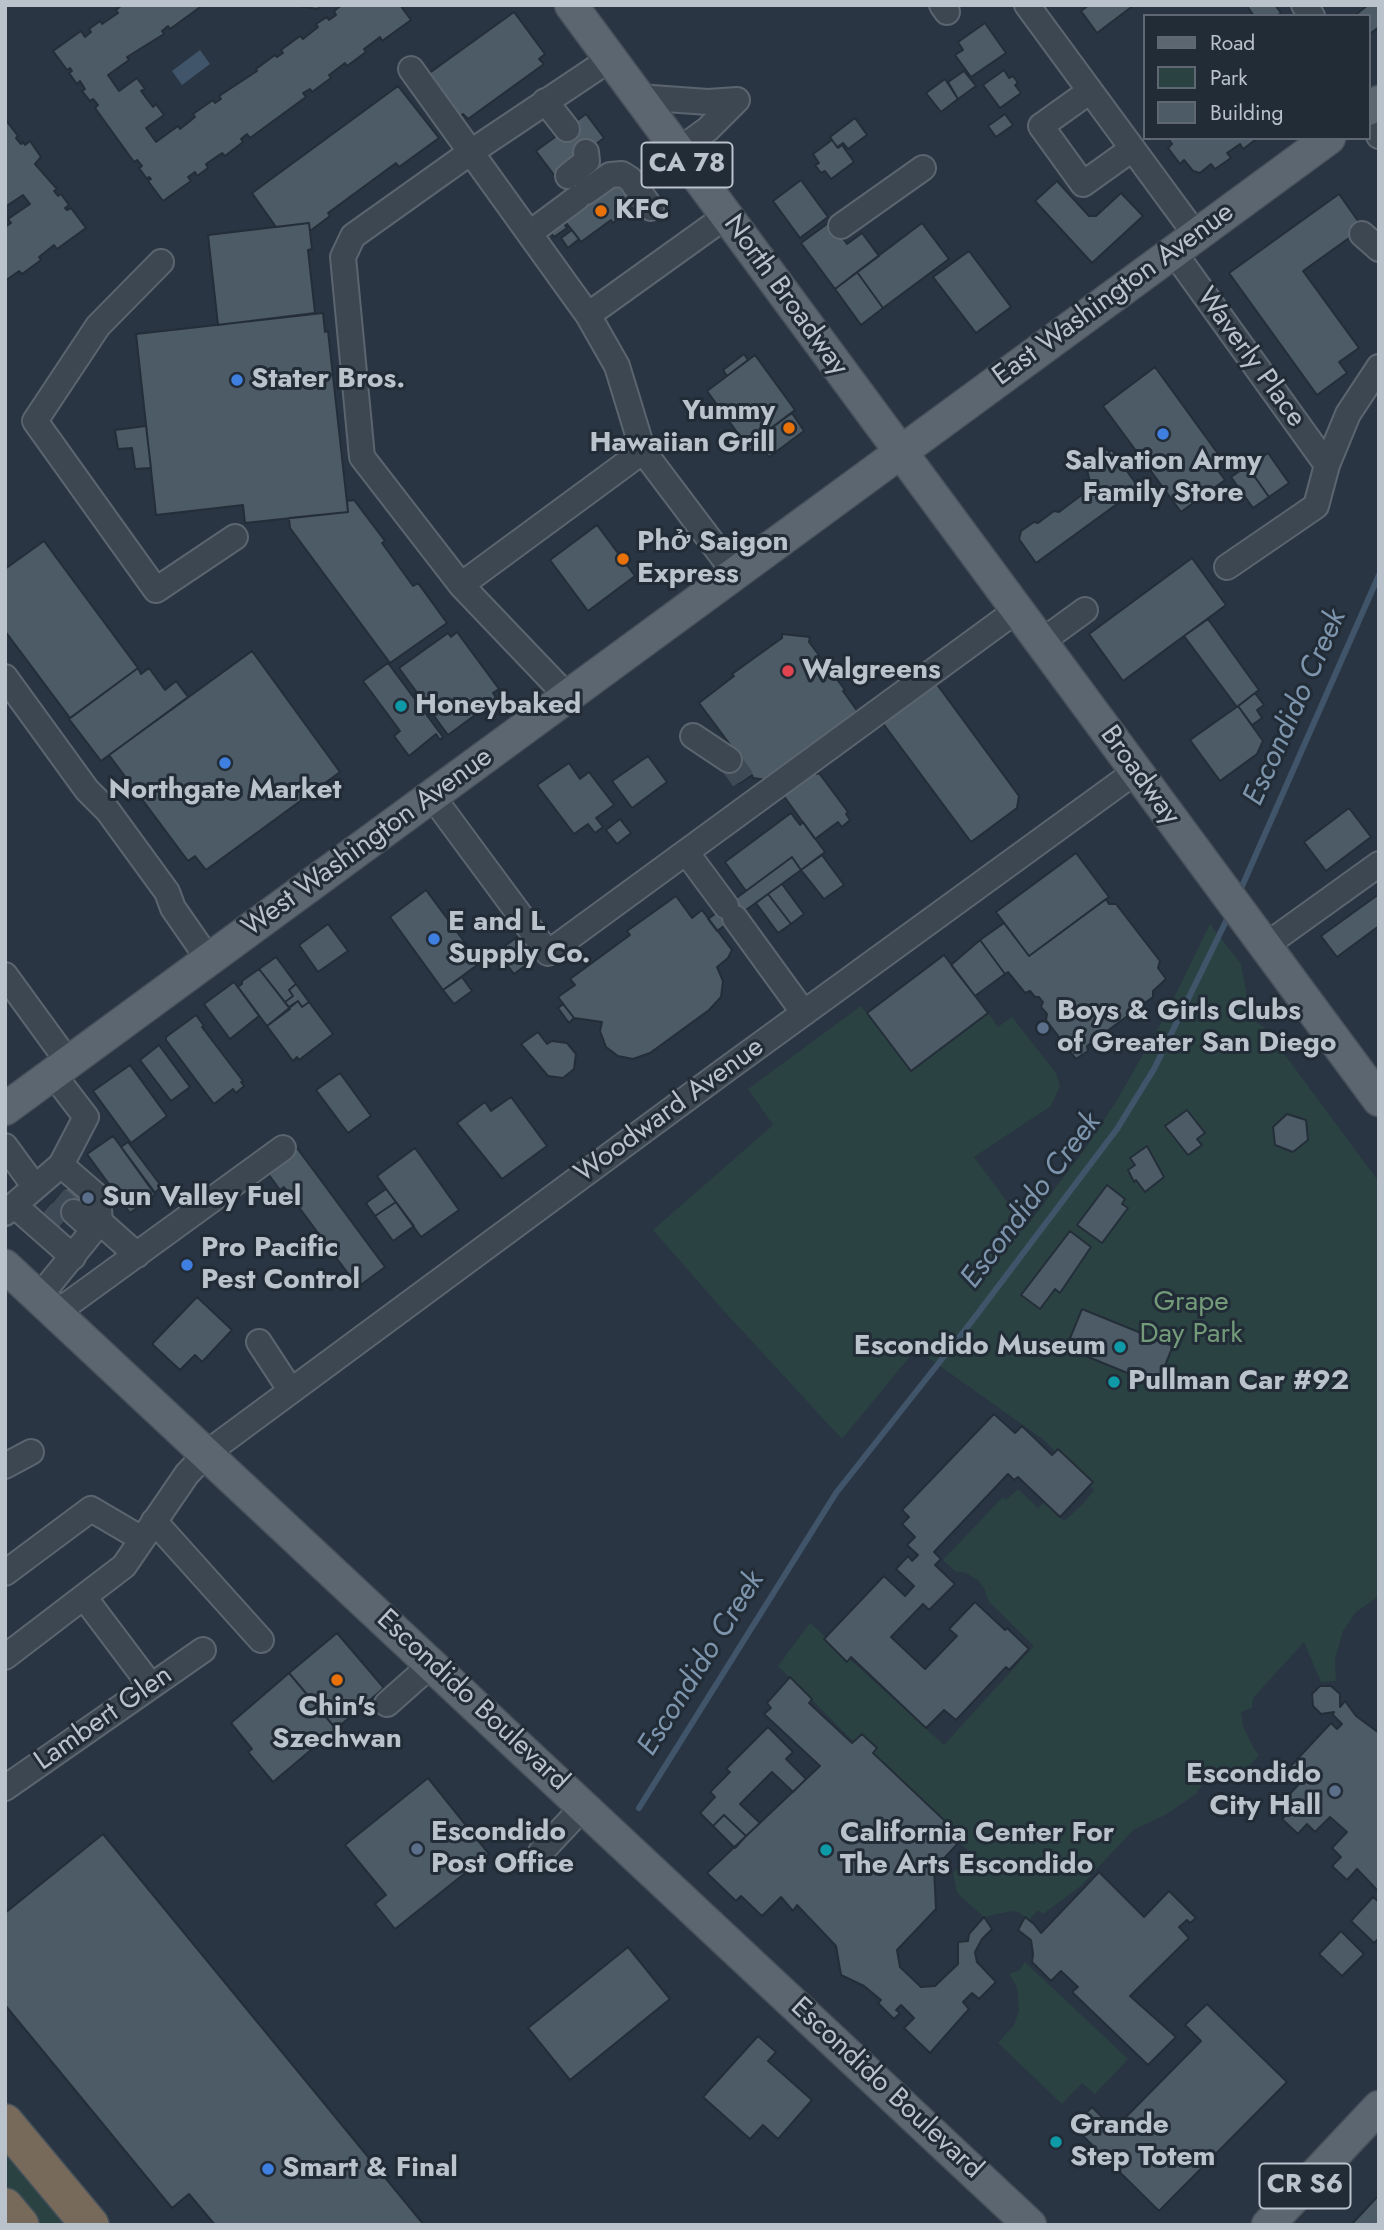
<!DOCTYPE html>
<html>
<head>
<meta charset="utf-8">
<style>
  body { margin:0 }
  #map { position:relative; width:1384px; height:2230px; overflow:hidden; background:#293542; font-family:Jost,sans-serif }
  canvas { display:block }
  .frame { position:absolute; inset:0; border:7px solid #bac2cb; pointer-events:none }
  .legend { position:absolute; left:1143px; top:14px; width:228px; height:126px; box-sizing:border-box; background:#222c37; border:2px solid #5f6872; margin:0; padding:9px 12px; list-style:none; font-size:21px; color:#bac2cb }
  .legend li { display:flex; align-items:center; gap:14px; height:35px }
  .legend b { width:35px; border:2px solid #5f6872 }
</style>
</head>
<body>
<div id="map">
<canvas width="1384" height="2230"></canvas>
<div class="frame"></div>
<ul class="legend">
<li><b style="height:9px;background:#5b6671"></b>Road</li>
<li><b style="height:19px;background:#2b4243"></b>Park</li>
<li><b style="height:19px;background:#4d5b67"></b>Building</li>
</ul>
</div>
<script>
const ctx = document.querySelector('canvas').getContext('2d');
ctx.lineJoin = 'round';
function fillPath(path, color) { ctx.fillStyle = color; ctx.fill(path, 'evenodd'); }
const toPath = rows => new Path2D(rows.map(r => 'M' + r).join(''));
function trace(path, color, width, dash) { ctx.strokeStyle = color; ctx.lineWidth = width; ctx.lineCap = dash ? 'butt' : 'round'; ctx.setLineDash(dash || []); ctx.stroke(path); }
function drawText(font, color, halo, rows, align = 'center') {
  ctx.font = font + ' Jost,sans-serif'; ctx.lineWidth = 6; ctx.setLineDash([]); ctx.textBaseline = 'middle'; ctx.strokeStyle = halo; ctx.fillStyle = color; for (const [text, x, y, turn = 0] of rows) {
    ctx.save(); ctx.translate(x, y); ctx.rotate((+turn || 0) * Math.PI / 180); ctx.textAlign = isNaN(turn) ? turn : align; if (halo) ctx.strokeText(text, 0, 0); ctx.fillText(text, 0, 0); ctx.restore();
  }
}
fillPath(toPath([
  [1210,924,1241,964,1251,1018,1265,1028,1379,1182,1379,1596,1356,1612,1343,1631,1335,1659,1336,1681,1321,1682,1304,1642,1253,1698,1252,1708,1241,1712,1243,1726,1254,1749,1259,1755,1238,1779,1228,1776,1212,1780,1203,1784,1196,1794,1165,1815,1133,1830,1082,1885,1043,1914,1038,1910,1029,1920,1018,1912,1011,1911,984,1917,957,1893,953,1873,972,1853,944,1832,778,1666,810,1623,944,1745,1034,1646,989,1602,985,1590,978,1580,966,1573,955,1571,943,1560,1003,1497,1006,1500,1018,1489,1038,1508,1044,1502,1064,1521,1083,1504,1094,1490,1044,1440,916,1349,842,1439,723,1310,653,1230,773,1125,748,1089,861,1006,911,1071,989,1014,998,1027,1012,1017,1056,1073,1060,1086,1051,1106,974,1157,1026,1227,1084,1150,1117,1100,1165,1016],
  [1025,1962,1128,2059,1095,2094,1082,2083,1062,2104,998,2043,1014,2025,1019,2010,1017,1987,1009,1974,1020,1970],
  [5,2139,75,2225,34,2225,5,2190]
]), '#2b4243');
fillPath(toPath([
  [200,50,210,64,182,85,172,71]
]), '#40546a');
trace(toPath([
  [1239,893,1379,575],
  [639,1808,836,1493,972,1321,1117,1129,1154,1069,1230,913]
]), '#40546a', 6);
const building = toPath([
  [122,5,203,5,170,29,168,26,162,31,164,34,127,57,129,60,108,75,119,91,137,78,145,89,141,91,153,107,156,104,164,115,146,128,156,142,178,126,180,129,195,117,193,114,213,100,215,103,221,99,219,96,257,71,256,69,275,55,277,57,283,53,281,50,300,36,303,39,318,27,316,24,327,17,329,20,336,15,334,11,342,5,400,5,411,20,382,41,380,37,364,49,366,52,347,66,345,63,329,75,331,78,312,92,310,89,303,93,306,97,250,138,247,134,241,139,243,142,225,156,222,153,206,164,208,168,197,176,195,172,188,177,191,181,163,201,148,181,151,179,149,177,147,179,139,168,142,166,137,160,134,162,95,108,98,105,93,99,90,101,82,91,85,89,80,81,77,84,69,73,72,71,70,68,67,70,53,51,81,31,85,37,91,32,89,29,100,21,102,24,118,13,116,10,122,5],
  [294,5,322,5,317,9,294,5],
  [1089,5,1134,5,1097,33,1081,11,1089,5],
  [1248,5,1275,5,1281,13,1277,16,1254,16,1247,6,1248,5],
  [1368,5,1379,5,1379,27,1368,35,1368,16,1354,16,1368,5],
  [514,12,545,54,539,59,544,64,468,119,463,114,459,117,428,74,514,12],
  [985,23,1006,53,971,77,955,55,963,50,958,42,985,23],
  [1004,70,1009,78,1013,76,1018,83,1015,85,1021,93,1000,108,983,85,1004,70],
  [964,71,976,86,958,99,948,82,964,71],
  [945,79,958,99,941,112,926,93,945,79],
  [398,86,439,138,399,167,396,163,328,213,330,216,310,231,309,223,276,227,252,193,398,86],
  [586,114,604,138,554,175,536,151,586,114],
  [1005,114,1013,125,996,137,988,126,1005,114],
  [855,118,867,135,848,149,843,143,837,147,830,137,855,118],
  [5,119,18,136,16,138,21,144,23,142,25,145,30,141,41,157,35,164,57,189,54,191,58,196,61,194,69,205,65,208,67,210,71,208,86,228,57,249,54,245,39,257,41,260,22,274,19,271,5,281,5,227,11,223,8,219,30,204,23,195,5,207,5,119],
  [1168,138,1258,138,1243,149,1240,144,1227,153,1231,158,1215,169,1211,164,1200,173,1193,171,1184,160,1180,164,1168,148,1172,144,1168,138],
  [832,140,838,148,842,145,854,162,831,179,825,171,821,173,815,165,819,163,813,154,832,140],
  [801,180,828,217,800,238,773,201,801,180],
  [1057,181,1089,216,1096,216,1121,193,1143,216,1092,263,1035,201,1057,181],
  [617,183,638,203,613,223,611,220,581,242,564,220,617,183],
  [1339,194,1363,228,1303,271,1359,348,1339,362,1347,373,1317,395,1229,273,1339,194],
  [562,221,567,228,554,237,549,231,562,221],
  [831,221,847,244,862,233,879,256,835,289,801,243,831,221],
  [309,223,312,249,308,250,315,313,218,325,208,235,309,223],
  [922,223,949,259,883,308,857,272,922,223],
  [572,230,579,239,568,248,561,238,572,230],
  [969,251,1011,307,976,333,933,277,969,251],
  [857,272,883,308,861,325,835,289,857,272],
  [323,313,325,332,328,331,348,512,245,523,243,505,156,515,136,334,323,313],
  [744,354,748,360,727,376,723,370,744,354],
  [755,355,795,410,747,446,707,391,755,355],
  [1155,367,1224,462,1216,468,1225,480,1181,512,1103,406,1155,367],
  [792,413,804,431,769,457,762,448,753,454,747,446,792,413],
  [146,426,151,468,135,469,132,448,118,449,115,430,146,426],
  [1104,446,1109,452,1112,450,1139,488,1036,563,1019,539,1021,531,1034,522,1038,523,1054,511,1059,512,1091,488,1087,469,1082,462,1104,446],
  [1268,453,1289,483,1269,497,1248,467,1268,453],
  [1247,466,1269,497,1253,508,1231,477,1247,466],
  [354,500,385,541,382,543,413,586,418,583,447,623,390,663,290,528,289,518,348,512,347,501,354,500],
  [597,525,635,576,588,611,550,560,597,525],
  [44,541,138,668,70,718,5,631,5,569,44,541],
  [1192,558,1226,605,1123,681,1089,634,1192,558],
  [1208,619,1259,690,1237,707,1184,636,1208,619],
  [457,632,499,689,493,693,497,699,448,735,399,668,448,633,451,637,457,632],
  [782,634,810,637,809,642,845,690,843,691,858,712,766,780,753,778,752,775,739,784,723,764,737,754,699,703,734,676,732,674,782,638,782,634],
  [252,651,340,772,206,870,195,856,188,861,109,755,252,651],
  [388,663,443,737,440,740,436,734,409,756,394,736,400,731,363,681,388,663],
  [138,668,141,674,149,668,165,690,176,681,188,697,101,761,69,719,138,668],
  [933,679,1019,796,1017,808,971,842,879,718,933,679],
  [1255,693,1264,705,1257,710,1262,718,1252,725,1238,706,1255,693],
  [1238,706,1263,741,1257,754,1220,781,1190,740,1238,706],
  [648,756,667,782,632,808,612,781,648,756],
  [569,763,580,779,589,772,614,805,596,818,603,827,595,833,588,824,574,834,537,785,569,763],
  [813,768,817,774,819,773,848,812,846,814,850,820,842,827,838,822,815,839,783,795,813,768],
  [1349,808,1371,837,1326,871,1304,842,1349,808],
  [791,813,800,825,803,822,825,852,801,870,792,857,746,891,725,862,791,813],
  [620,819,631,833,617,844,606,830,620,819],
  [1076,853,1109,897,1029,956,996,912,1076,853],
  [822,855,844,885,824,899,801,870,822,855],
  [792,857,801,870,717,931,708,919,792,857],
  [782,884,804,914,791,924,768,894,782,884],
  [426,890,480,963,443,990,390,917,426,890],
  [768,894,791,924,778,933,756,903,768,894],
  [1379,894,1379,926,1337,957,1321,936,1379,894],
  [676,896,692,918,702,910,732,950,728,958,717,967,723,981,721,997,709,1010,650,1053,633,1059,618,1056,606,1047,600,1031,602,1022,574,1018,558,997,575,985,570,979,630,935,627,931,676,896],
  [1106,899,1109,904,1116,904,1160,961,1158,968,1166,979,1153,991,1153,997,1087,1046,1088,1051,1076,1059,1046,1020,1047,1014,1041,1007,1043,1002,1039,997,1035,997,1030,991,1025,993,1008,972,1005,974,980,940,1004,923,1029,956,1106,899],
  [328,924,348,951,318,972,299,945,328,924],
  [517,937,534,959,514,974,497,952,517,937],
  [980,940,1005,974,975,996,951,965,980,940],
  [944,955,988,1013,911,1071,867,1013,944,955],
  [276,957,296,984,289,990,293,996,285,1002,259,969,276,957],
  [259,969,290,1009,267,1026,238,987,242,984,242,981,259,969],
  [462,977,472,991,454,1004,443,990,462,977],
  [234,982,259,1016,230,1039,204,1004,234,982],
  [296,984,309,1002,302,1007,298,1001,289,1007,285,1002,293,996,289,990,296,984],
  [298,1001,302,1007,309,1002,333,1034,299,1060,297,1057,293,1061,267,1026,298,1001],
  [563,1004,574,1018,569,1023,558,1008,563,1004],
  [196,1015,204,1026,202,1027,243,1081,241,1082,244,1086,236,1093,233,1089,214,1104,166,1040,166,1037,196,1015],
  [538,1032,547,1044,552,1041,567,1043,576,1054,574,1069,563,1078,548,1076,521,1044,538,1032],
  [159,1045,190,1087,171,1101,140,1060,159,1045],
  [130,1065,167,1116,131,1143,93,1091,130,1065],
  [340,1073,371,1116,348,1133,316,1090,340,1073],
  [511,1097,547,1146,502,1179,457,1123,485,1102,491,1111,511,1097],
  [1187,1110,1205,1133,1197,1139,1202,1145,1188,1155,1165,1126,1187,1110],
  [1287,1114,1306,1120,1308,1140,1293,1152,1275,1145,1273,1127,1287,1114],
  [113,1136,156,1194,130,1213,87,1154,113,1136],
  [128,1142,162,1187,154,1193,121,1147,128,1142],
  [1147,1146,1164,1177,1145,1192,1136,1180,1134,1182,1128,1170,1135,1165,1130,1158,1147,1146],
  [297,1148,385,1267,358,1287,284,1187,280,1190,266,1171,297,1148],
  [415,1148,459,1210,421,1237,377,1176,415,1148],
  [69,1185,85,1200,52,1234,37,1220,69,1185],
  [1107,1185,1125,1199,1122,1204,1128,1208,1102,1243,1077,1225,1107,1185],
  [386,1189,396,1202,375,1216,366,1203,386,1189],
  [396,1202,414,1226,393,1241,375,1216,396,1202],
  [1070,1231,1091,1247,1060,1293,1055,1289,1040,1309,1021,1295,1070,1231],
  [197,1297,232,1330,202,1362,195,1355,180,1370,152,1344,197,1297],
  [1082,1309,1173,1346,1157,1385,1066,1348,1082,1309],
  [994,1414,1015,1433,1022,1426,1052,1455,1058,1449,1093,1482,1060,1517,1018,1477,1014,1480,1008,1474,934,1552,941,1559,935,1565,955,1584,929,1610,923,1604,891,1637,925,1669,957,1636,949,1629,975,1602,1005,1630,1007,1628,1029,1649,1009,1670,1006,1667,956,1720,944,1710,926,1728,851,1657,847,1662,824,1639,884,1576,905,1596,914,1586,896,1569,908,1556,912,1561,918,1555,907,1545,915,1537,902,1524,909,1517,902,1510,994,1414],
  [337,1633,384,1688,336,1729,289,1673,337,1633],
  [289,1673,336,1729,273,1782,248,1752,252,1749,231,1723,289,1673],
  [790,1677,812,1699,809,1703,852,1743,862,1734,877,1748,873,1753,963,1838,934,1869,936,1909,897,1950,900,1967,921,1987,935,1986,958,1964,958,1942,968,1941,969,1934,984,1917,992,1929,982,1939,975,1952,977,1962,996,1982,979,1999,972,1993,963,2002,969,2009,930,2053,904,2028,914,2018,901,2005,896,2010,900,2013,894,2019,878,2003,881,2000,864,1986,841,1975,836,1946,797,1905,793,1911,781,1897,762,1916,741,1896,736,1901,707,1873,820,1766,764,1714,771,1708,767,1703,790,1677],
  [1320,1686,1331,1686,1340,1694,1340,1707,1345,1701,1356,1716,1379,1733,1379,1892,1357,1869,1347,1880,1332,1866,1341,1857,1332,1848,1347,1832,1330,1817,1315,1832,1307,1824,1298,1834,1282,1819,1291,1810,1282,1802,1304,1779,1302,1778,1300,1780,1288,1769,1331,1723,1337,1729,1342,1724,1333,1715,1334,1712,1321,1714,1313,1706,1312,1694,1320,1686],
  [768,1727,793,1752,786,1759,806,1779,793,1792,772,1772,740,1804,760,1823,746,1836,724,1815,713,1826,700,1813,715,1797,710,1792,730,1772,726,1769,768,1727],
  [428,1778,489,1854,395,1929,375,1904,386,1895,345,1845,428,1778],
  [724,1815,746,1836,735,1848,713,1826,724,1815],
  [103,1834,424,2225,215,2225,189,2194,172,2208,5,2005,5,1913,103,1834],
  [1099,1872,1144,1917,1169,1891,1196,1918,1190,1923,1187,1920,1179,1927,1189,1938,1130,1996,1176,2037,1148,2065,1072,1992,1078,1987,1061,1971,1051,1981,1032,1962,1033,1954,1031,1940,1018,1930,1025,1917,1034,1924,1041,1933,1099,1872],
  [1373,1897,1379,1902,1379,1938,1374,1943,1351,1921,1373,1897],
  [1341,1931,1364,1954,1342,1976,1319,1954,1341,1931],
  [628,1947,670,1999,570,2080,528,2028,628,1947],
  [1207,2004,1287,2082,1159,2211,1073,2126,1092,2107,1114,2129,1201,2041,1185,2025,1207,2004],
  [758,2036,776,2052,768,2061,812,2100,778,2139,763,2125,750,2139,703,2097,758,2036],
  [1379,2195,1379,2225,1351,2225,1379,2195]
]);
fillPath(building, '#4d5b67');
trace(building, '#242e39', 2);
trace(toPath([
  [729,760,744,781],
  [57,1198,74,1212],
  [44,1212,60,1226]
]), '#3f4a57', 24, [24, 12]);
const minor = toPath([
  [942,5,947,12],
  [1027,5,1196,235],
  [1304,5,1312,16],
  [411,69,588,315,617,366,643,451,461,585],
  [1090,91,1041,126,1083,184,1132,149],
  [638,97,708,102,737,100],
  [545,101,567,129],
  [1368,109,1379,136],
  [678,151,708,129,737,100],
  [568,176,587,161,586,152],
  [586,192,610,175,622,174,630,179,651,208],
  [841,226,923,168],
  [530,233,577,198],
  [1362,234,1379,249],
  [1173,251,1327,465],
  [161,262,98,326,35,421,156,590,235,537],
  [588,315,726,216],
  [643,451,735,573],
  [1227,567,1316,506,1327,465,1348,414,1379,367],
  [1041,642,1085,610],
  [5,677,87,790,108,811,167,892,173,908,209,960],
  [567,696,461,585,362,457,343,257,353,236,471,152,610,59],
  [693,736,729,760],
  [432,796,548,953,1017,610],
  [686,852,726,906],
  [735,918,804,1013],
  [1265,946,1379,864],
  [5,975,69,1063],
  [53,1074,86,1117,61,1165,98,1197,100,1222,137,1255],
  [5,1146,35,1187],
  [14,1205,73,1257],
  [74,1212,94,1230],
  [5,1213,61,1165],
  [39,1297,100,1222],
  [56,1313,283,1148],
  [259,1342,291,1391],
  [5,1466,31,1452],
  [154,1521,261,1640],
  [5,1573,91,1509,142,1539],
  [84,1597,151,1686],
  [5,1657,124,1566,187,1474,207,1453,724,1071,1135,772],
  [387,1704,432,1664],
  [5,1788,203,1650],
  [541,1852,584,1806]
]);
const major = toPath([
  [571,5,1379,1100],
  [1368,109,1379,102],
  [5,1109,1329,138],
  [5,1266,1030,2225],
  [1268,2225,1379,2107]
]);
const highway = toPath([
  [5,2123,90,2225],
  [5,2207,20,2225]
]);
trace(minor, '#5b656f', 28);
trace(major, '#47505b', 35);
trace(highway, '#48525c', 40);
trace(minor, '#3d4752', 24);
trace(major, '#5b6671', 32);
trace(highway, '#776a5b', 37);
for (const [x, y, r, color] of [
  [601,211,7,"#e8710a"],
  [237,380,7,"#3f7fe0"],
  [789,428,7,"#e8710a"],
  [1163,434,7,"#3f7fe0"],
  [623,559,7,"#e8710a"],
  [788,671,7,"#e0444e"],
  [401,706,7,"#0f9aa8"],
  [225,763,7,"#3f7fe0"],
  [434,939,7,"#3f7fe0"],
  [1043,1028,7,"#5c6f8a"],
  [88,1198,7,"#5c6f8a"],
  [187,1265,7,"#3f7fe0"],
  [1120,1347,7,"#0f9aa8"],
  [1114,1382,7,"#0f9aa8"],
  [337,1680,7,"#e8710a"],
  [1335,1791,7,"#5c6f8a"],
  [417,1849,7,"#5c6f8a"],
  [826,1850,7,"#0f9aa8"],
  [1056,2142,7,"#0f9aa8"],
  [268,2169,7,"#3f7fe0"]
]) { const dot = new Path2D(); dot.arc(x, y, r, 0, 2 * Math.PI); ctx.fillStyle = color; ctx.fill(dot); trace(dot, '#222c37', 2.5); }
for (const [x, y, w] of [
  [687,165,91],
  [1305,2186,91]
]) { const box = new Path2D(); box.roundRect(x - w / 2, y - 22.5, w, 45, 5); ctx.fillStyle = '#222c37'; ctx.fill(box); trace(box, '#bac2cb', 2); }
drawText('bold 26px', '#bac2cb', null, [
  ["CA 78",687,165],
  ["CR S6",1305,2186]
]);
drawText('bold 28px', '#bac2cb', '#222c37', [
  ["KFC",615,211],
  ["Stater Bros.",251,380],
  ["Yummy",775,412,"right"],
  ["Hawaiian Grill",775,444,"right"],
  ["Salvation Army",1163,462,"center"],
  ["Family Store",1163,494,"center"],
  ["Phở Saigon",637,543],
  ["Express",637,575],
  ["Walgreens",802,671],
  ["Honeybaked",415,706],
  ["Northgate Market",225,791,"center"],
  ["E and L",448,923],
  ["Supply Co.",448,955],
  ["Boys & Girls Clubs",1057,1012],
  ["of Greater San Diego",1057,1044],
  ["Sun Valley Fuel",102,1198],
  ["Pro Pacific",201,1249],
  ["Pest Control",201,1281],
  ["Escondido Museum",1106,1347,"right"],
  ["Pullman Car #92",1128,1382],
  ["Chin's",337,1708,"center"],
  ["Szechwan",337,1740,"center"],
  ["Escondido",1321,1775,"right"],
  ["City Hall",1321,1807,"right"],
  ["Escondido",431,1833],
  ["Post Office",431,1865],
  ["California Center For",840,1834],
  ["The Arts Escondido",840,1866],
  ["Grande",1070,2126],
  ["Step Totem",1070,2158],
  ["Smart & Final",282,2169]
], 'left');
drawText('28px', '#bac2cb', '#222c37', [
  ["East Washington Avenue",1114,295,-36],
  ["North Broadway",785,296,54],
  ["Waverly Place",1250,358,54],
  ["Broadway",1139,776,54],
  ["West Washington Avenue",368,843,-36],
  ["Woodward Avenue",670,1111,-36],
  ["Escondido Boulevard",472,1701,43],
  ["Lambert Glen",104,1719,-35],
  ["Escondido Boulevard",886,2089,43]
]);
drawText('28px', '#739b79', '#222c37', [
  ["Grape",1191,1303],
  ["Day Park",1191,1335]
]);
drawText('italic 30px', '#7d95ac', '#222c37', [
  ["Escondido Creek",1296,708,-66],
  ["Escondido Creek",1032,1201,-53],
  ["Escondido Creek",702,1664,-58]
]);
</script>
</body>
</html>
